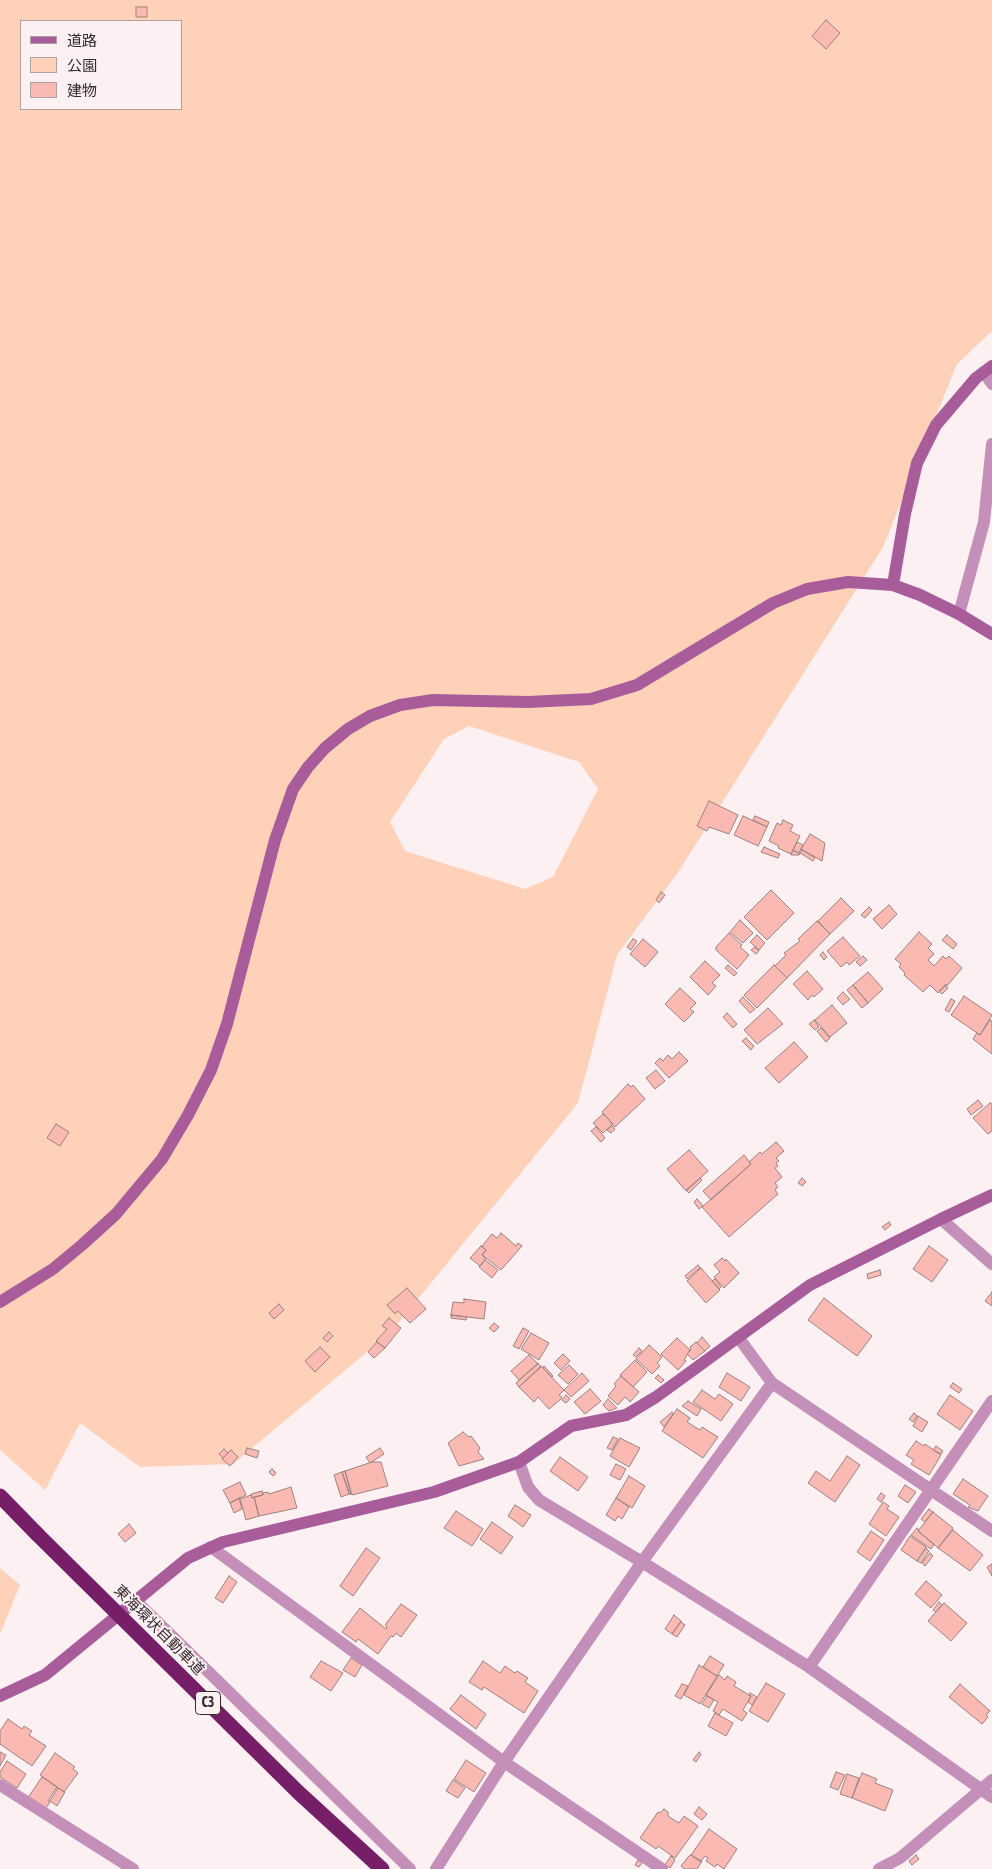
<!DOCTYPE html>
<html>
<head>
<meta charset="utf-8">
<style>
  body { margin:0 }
  #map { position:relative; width:992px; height:1869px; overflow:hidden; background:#fcf0f3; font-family:"Asap Condensed","Noto Sans JP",sans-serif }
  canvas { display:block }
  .legend { position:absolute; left:20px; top:20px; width:162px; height:90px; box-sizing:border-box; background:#fcf0f3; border:1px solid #ada1a4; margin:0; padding:6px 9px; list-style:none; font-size:15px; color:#362b2e }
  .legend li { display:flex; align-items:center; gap:10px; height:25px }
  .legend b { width:25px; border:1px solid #ada1a4 }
</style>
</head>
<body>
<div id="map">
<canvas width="992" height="1869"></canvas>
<ul class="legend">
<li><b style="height:6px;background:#a95c9a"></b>道路</li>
<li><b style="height:14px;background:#ffd1b8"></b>公園</li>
<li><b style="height:14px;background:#fab9b3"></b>建物</li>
</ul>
</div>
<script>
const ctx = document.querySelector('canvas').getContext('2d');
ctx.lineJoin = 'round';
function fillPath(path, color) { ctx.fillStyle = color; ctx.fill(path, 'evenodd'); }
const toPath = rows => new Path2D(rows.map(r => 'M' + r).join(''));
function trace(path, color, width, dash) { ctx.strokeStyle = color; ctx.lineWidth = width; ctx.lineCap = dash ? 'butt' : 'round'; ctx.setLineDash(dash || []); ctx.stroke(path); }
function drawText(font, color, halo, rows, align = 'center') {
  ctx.font = font + ' "Asap Condensed","Noto Sans JP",sans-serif'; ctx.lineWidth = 4; ctx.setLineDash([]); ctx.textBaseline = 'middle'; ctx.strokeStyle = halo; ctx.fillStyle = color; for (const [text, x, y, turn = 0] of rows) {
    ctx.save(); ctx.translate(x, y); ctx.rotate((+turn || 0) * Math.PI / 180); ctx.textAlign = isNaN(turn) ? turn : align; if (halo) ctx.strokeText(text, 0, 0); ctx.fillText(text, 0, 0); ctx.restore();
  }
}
fillPath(toPath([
  [0,0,992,0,992,331,957,364,883,547,679,871,617,955,578,1103,391,1332,233,1464,140,1467,80,1423,45,1490,0,1450],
  [21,21,181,21,181,109,21,109],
  [469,726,579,762,598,789,553,877,525,889,405,851,390,822,444,739],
  [0,1568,20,1585,0,1634]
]), '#ffd1b8');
const building = toPath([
  [136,7,147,7,147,17,136,17,136,7],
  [826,20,840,33,826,49,812,36,826,20],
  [709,801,738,815,729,834,709,827,707,831,697,826,709,801],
  [743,816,767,827,758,846,734,835,743,816],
  [755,816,769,822,767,827,753,820,755,816],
  [783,820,793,825,790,831,800,836,791,854,778,848,779,846,769,841,777,823,781,825,783,820],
  [810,834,825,843,822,861,801,849,810,834],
  [797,842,803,845,799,853,793,850,797,842],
  [764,847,780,854,778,858,761,852,764,847],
  [793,850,800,854,799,855,791,855,793,850],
  [802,850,815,858,813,861,800,853,802,850],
  [771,890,794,913,767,940,744,917,771,890],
  [661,892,665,895,659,903,656,900,661,892],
  [841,898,854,911,830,934,818,921,841,898],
  [889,905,897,914,882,929,873,919,889,905],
  [869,907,872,910,865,918,861,915,869,907],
  [740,920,753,933,743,943,730,932,740,920],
  [817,921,830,934,787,978,775,966,786,955,784,953,800,941,798,939,817,921],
  [919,932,932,944,928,948,934,954,928,960,934,966,943,956,946,959,949,956,962,968,947,986,946,984,938,993,930,985,923,992,904,975,905,973,899,967,901,964,895,959,919,932],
  [729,933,742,945,740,947,749,955,737,969,716,950,716,947,729,933],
  [757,935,765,943,759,950,750,942,757,935],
  [947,935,957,944,953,949,942,940,947,935],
  [843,937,860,956,849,965,847,962,841,967,827,951,843,937],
  [633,939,637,941,631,950,627,947,633,939],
  [643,939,658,952,645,967,630,954,643,939],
  [755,947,759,951,756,954,751,950,755,947],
  [823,952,827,957,824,960,820,955,823,952],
  [863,956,867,960,860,966,856,962,863,956],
  [705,961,720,975,712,983,716,986,708,995,690,977,705,961],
  [728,965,737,973,734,976,725,968,728,965],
  [774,965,787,978,757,1008,744,995,774,965],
  [807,971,823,989,814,997,812,995,808,1000,793,984,807,971],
  [868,972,883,989,868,1003,853,985,868,972],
  [853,985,868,1003,862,1008,847,990,853,985],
  [945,986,948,988,942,994,939,991,945,986],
  [680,988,696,1003,690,1009,694,1012,684,1022,665,1004,680,988],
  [843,992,850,999,843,1005,837,998,843,992],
  [964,996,992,1015,980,1035,951,1015,964,996],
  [743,997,755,1009,750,1013,739,1001,743,997],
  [951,999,955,1001,949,1012,945,1010,951,999],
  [832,1005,847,1023,830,1037,815,1020,832,1005],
  [768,1008,783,1024,757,1044,744,1030,768,1008],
  [727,1013,737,1024,733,1028,723,1017,727,1013],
  [814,1020,819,1027,815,1030,809,1024,814,1020],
  [990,1020,992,1021,992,1054,973,1039,977,1033,980,1035,990,1020],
  [821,1028,830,1038,826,1042,817,1031,821,1028],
  [746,1038,754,1046,751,1050,742,1041,746,1038],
  [794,1042,808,1057,779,1083,765,1068,794,1042],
  [679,1052,688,1061,669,1078,655,1063,660,1058,663,1061,668,1055,672,1059,679,1052],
  [656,1070,665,1081,655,1089,646,1078,656,1070],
  [628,1084,631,1087,633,1085,645,1099,615,1127,602,1112,628,1084],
  [978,1100,983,1106,971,1115,967,1109,978,1100],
  [990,1103,992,1104,992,1131,988,1134,973,1118,990,1103],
  [603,1114,613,1124,603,1133,593,1123,603,1114],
  [56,1124,69,1132,60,1146,47,1138,56,1124],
  [612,1126,615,1129,611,1133,607,1130,612,1126],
  [596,1127,605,1138,601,1142,591,1131,596,1127],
  [776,1142,784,1151,776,1158,779,1161,776,1163,778,1166,775,1168,782,1177,775,1183,778,1187,775,1190,778,1194,729,1237,702,1207,751,1164,749,1162,760,1152,762,1154,776,1142],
  [689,1150,708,1171,686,1191,667,1169,689,1150],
  [744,1155,751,1164,711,1200,703,1191,744,1155],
  [700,1178,702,1180,689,1193,686,1190,700,1178],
  [802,1178,806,1182,802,1186,798,1183,802,1178],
  [697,1199,703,1206,699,1209,694,1202,697,1199],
  [889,1222,891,1225,885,1230,882,1227,889,1222],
  [501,1233,516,1246,518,1243,522,1246,501,1270,482,1255,486,1250,482,1246,492,1234,497,1238,501,1233],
  [481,1246,486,1250,482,1255,486,1258,480,1266,470,1258,481,1246],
  [929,1246,948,1260,932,1282,913,1269,929,1246],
  [722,1258,725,1261,726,1259,739,1273,724,1288,714,1277,720,1272,714,1265,722,1258],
  [485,1260,498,1270,492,1278,479,1267,485,1260],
  [698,1265,700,1268,687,1279,685,1276,698,1265],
  [701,1268,720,1290,706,1303,687,1281,701,1268],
  [880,1270,881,1275,868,1279,867,1274,880,1270],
  [715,1279,721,1287,719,1289,712,1281,715,1279],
  [407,1288,426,1309,410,1323,398,1311,395,1314,387,1305,407,1288],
  [992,1292,992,1306,985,1301,992,1292],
  [824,1298,871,1335,872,1336,857,1356,808,1320,824,1298],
  [464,1299,486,1302,484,1319,451,1315,453,1302,464,1303,464,1299],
  [279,1304,284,1310,274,1319,269,1313,279,1304],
  [451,1315,467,1317,466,1320,451,1318,451,1315],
  [389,1318,401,1328,385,1348,376,1341,387,1329,382,1326,389,1318],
  [494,1323,499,1327,494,1332,489,1328,494,1323],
  [523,1328,529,1331,519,1349,513,1346,523,1328],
  [329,1332,333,1336,327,1342,323,1338,329,1332],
  [531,1333,549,1343,539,1360,521,1349,531,1333],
  [702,1337,710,1346,705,1351,697,1343,702,1337],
  [677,1338,690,1350,684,1360,686,1361,678,1370,661,1354,677,1338],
  [377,1342,385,1348,374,1358,368,1352,377,1342],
  [696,1342,705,1351,693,1360,687,1354,691,1349,690,1347,696,1342],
  [649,1345,662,1357,657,1363,660,1366,652,1374,636,1359,649,1345],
  [320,1347,330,1357,315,1372,305,1361,320,1347],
  [639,1348,642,1351,636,1357,633,1355,639,1348],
  [563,1354,570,1361,561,1370,554,1363,563,1354],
  [529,1355,538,1364,519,1380,511,1371,529,1355],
  [635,1360,647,1372,633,1387,620,1375,635,1360],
  [538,1363,541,1367,519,1387,516,1383,538,1363],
  [569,1365,578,1374,568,1384,558,1375,569,1365],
  [541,1366,564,1390,559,1395,562,1397,561,1399,549,1409,538,1397,534,1402,519,1387,541,1366],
  [544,1366,553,1376,552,1377,543,1368,544,1366],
  [582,1373,589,1381,571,1397,564,1390,582,1373],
  [727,1373,750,1387,741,1401,719,1387,727,1373],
  [658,1375,664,1380,661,1383,655,1378,658,1375],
  [621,1376,639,1392,630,1402,625,1397,618,1405,608,1396,616,1386,614,1384,621,1376],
  [953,1383,962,1389,959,1393,950,1387,953,1383],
  [590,1389,601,1401,585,1414,574,1402,590,1389],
  [702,1390,715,1399,719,1394,733,1404,721,1421,693,1402,702,1390],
  [566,1395,570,1399,566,1403,562,1400,566,1395],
  [950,1395,973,1411,960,1430,937,1414,950,1395],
  [608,1399,617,1408,609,1411,603,1405,608,1399],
  [688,1401,701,1409,697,1416,682,1406,688,1401],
  [677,1409,690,1418,687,1422,700,1430,702,1427,718,1437,703,1458,662,1431,677,1409],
  [672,1412,673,1414,664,1427,660,1422,672,1412],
  [914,1413,917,1416,913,1422,909,1419,914,1413],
  [918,1416,928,1422,922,1432,913,1426,918,1416],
  [463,1432,469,1437,471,1436,480,1448,478,1452,484,1459,459,1466,448,1443,463,1432],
  [613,1437,618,1439,612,1450,607,1448,613,1437],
  [620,1438,640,1448,629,1467,610,1456,620,1438],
  [916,1441,924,1446,925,1444,941,1455,929,1475,911,1464,914,1460,906,1455,916,1441],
  [936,1446,943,1451,941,1454,933,1450,936,1446],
  [247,1448,259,1451,257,1458,245,1454,247,1448],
  [380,1448,384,1454,370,1463,366,1457,380,1448],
  [224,1449,228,1453,223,1458,219,1454,224,1449],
  [231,1450,238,1457,230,1466,222,1459,231,1450],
  [847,1456,860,1465,835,1502,808,1483,816,1471,830,1481,847,1456],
  [560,1457,588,1477,578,1491,550,1471,560,1457],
  [372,1462,381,1462,388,1486,352,1495,345,1471,372,1462],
  [616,1464,626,1469,620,1480,610,1475,616,1464],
  [272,1469,276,1473,273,1476,269,1472,272,1469],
  [345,1471,351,1494,350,1495,342,1472,345,1471],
  [342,1472,349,1494,341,1497,334,1475,342,1472],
  [629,1476,645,1486,632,1508,616,1498,629,1476],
  [963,1479,988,1496,978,1511,968,1507,970,1505,953,1494,963,1479],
  [240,1482,246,1495,230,1503,223,1490,240,1482],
  [905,1485,916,1492,908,1503,898,1496,905,1485],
  [291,1487,297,1508,259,1516,254,1497,263,1495,263,1493,268,1492,269,1494,291,1487],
  [262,1491,263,1495,252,1498,251,1494,262,1491],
  [881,1493,885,1496,881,1502,877,1499,881,1493],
  [251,1495,252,1498,254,1497,259,1516,246,1520,240,1499,251,1495],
  [239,1498,242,1509,234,1513,230,1503,239,1498],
  [616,1498,629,1507,622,1519,618,1516,615,1521,606,1515,616,1498],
  [883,1502,889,1506,887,1509,899,1517,886,1536,869,1524,883,1502],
  [515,1505,531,1515,523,1527,508,1516,515,1505],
  [929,1509,933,1512,925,1522,921,1519,929,1509],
  [456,1511,483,1529,472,1546,444,1528,456,1511],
  [933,1512,953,1528,938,1548,918,1531,933,1512],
  [492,1522,513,1537,501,1554,480,1539,492,1522],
  [129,1524,136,1533,125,1542,118,1534,129,1524],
  [917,1528,919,1530,918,1531,934,1544,931,1549,911,1535,917,1528],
  [953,1530,983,1555,970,1571,938,1548,953,1530],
  [871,1531,884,1540,870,1561,857,1552,871,1531],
  [910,1536,926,1547,917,1561,901,1550,910,1536],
  [366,1548,380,1558,353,1596,340,1586,366,1548],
  [926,1548,929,1551,921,1563,917,1561,926,1548],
  [930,1553,933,1556,925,1566,922,1563,930,1553],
  [992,1564,992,1576,987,1567,992,1564],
  [229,1576,237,1582,223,1603,215,1598,229,1576],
  [926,1581,942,1595,931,1608,915,1594,926,1581],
  [939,1602,942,1605,936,1612,933,1610,939,1602],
  [944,1603,967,1623,951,1641,928,1621,944,1603],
  [401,1604,417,1615,401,1637,396,1633,393,1637,391,1636,378,1654,358,1639,356,1642,342,1632,360,1608,386,1629,387,1627,385,1625,401,1604],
  [674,1615,681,1621,672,1634,665,1629,674,1615],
  [681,1622,685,1625,677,1637,672,1634,681,1622],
  [710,1656,724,1665,717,1676,703,1667,710,1656],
  [351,1658,362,1665,355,1677,343,1670,351,1658],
  [321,1661,343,1673,331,1691,310,1677,321,1661],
  [483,1661,500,1673,505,1666,515,1673,517,1671,528,1678,525,1682,538,1691,524,1713,484,1687,482,1690,469,1682,483,1661],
  [699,1665,717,1676,700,1704,684,1695,699,1665],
  [719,1675,725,1680,727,1676,736,1682,734,1686,751,1696,743,1710,747,1713,742,1721,723,1709,719,1715,713,1711,718,1702,706,1695,719,1675],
  [766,1683,785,1694,768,1722,749,1711,766,1683],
  [682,1684,688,1686,681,1699,675,1696,682,1684],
  [960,1684,990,1711,986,1715,988,1717,982,1724,949,1697,960,1684],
  [750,1693,757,1697,752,1705,748,1702,751,1696,748,1695,750,1693],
  [461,1695,486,1714,476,1729,450,1709,461,1695],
  [707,1696,714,1700,709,1708,702,1704,707,1696],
  [715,1713,733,1723,726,1736,708,1726,715,1713],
  [8,1719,22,1729,24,1726,32,1731,29,1735,46,1746,32,1766,0,1744,0,1731,8,1719],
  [0,1752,6,1755,0,1766,0,1752],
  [699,1752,701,1754,696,1762,693,1760,699,1752],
  [55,1753,75,1767,73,1769,78,1773,64,1792,40,1775,55,1753],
  [466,1760,486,1773,474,1792,454,1779,466,1760],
  [7,1761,26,1774,17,1788,0,1777,0,1772,7,1761],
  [836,1772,845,1775,838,1790,830,1787,836,1772],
  [862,1773,877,1779,875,1783,893,1790,885,1811,852,1798,862,1773],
  [847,1774,859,1778,852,1798,840,1794,847,1774],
  [42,1777,57,1787,48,1801,50,1802,44,1811,27,1799,42,1777],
  [453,1780,465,1788,458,1798,446,1791,453,1780],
  [58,1788,65,1792,57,1806,50,1801,58,1788],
  [699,1807,707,1814,702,1820,694,1814,699,1807],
  [664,1809,668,1812,668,1816,679,1823,684,1816,698,1826,675,1858,658,1846,656,1849,640,1838,658,1812,660,1813,664,1809],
  [709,1829,737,1849,724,1869,717,1864,715,1867,706,1861,708,1858,705,1856,701,1861,691,1855,709,1829],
  [691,1855,701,1862,702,1861,697,1869,685,1869,681,1866,689,1856,691,1855],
  [916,1855,919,1859,912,1865,909,1861,916,1855],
  [671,1856,675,1860,670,1868,665,1865,671,1856],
  [638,1860,642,1863,639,1867,635,1865,638,1860]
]);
fillPath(building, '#fab9b3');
trace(building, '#9e827f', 1);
trace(toPath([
  [984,372,992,384],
  [959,614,984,522,992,444],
  [941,1219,992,1264],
  [738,1337,772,1383,992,1531],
  [519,1462,528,1487,539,1500,642,1562,809,1667,992,1797],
  [211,1547,504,1762,662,1869],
  [135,1600,410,1869],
  [809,1667,992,1401],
  [0,1785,133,1869],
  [436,1869,504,1762,642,1562,772,1383],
  [879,1869,900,1858,992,1780]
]), '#c48fb8', 12);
trace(toPath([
  [893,585,905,514,917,463,936,425,976,378,992,366],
  [0,1302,53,1269,82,1245,116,1214,162,1159,188,1115,211,1070,227,1024,275,840,293,789,308,767,325,748,348,729,370,716,400,705,433,700,528,702,591,699,637,685,773,603,807,589,848,582,893,585,920,595,959,614,992,634],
  [0,1696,45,1675,188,1558,223,1542,434,1492,519,1462,571,1426,626,1415,656,1397,810,1285,941,1219,992,1195]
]), '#a95c9a', 12);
trace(toPath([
  [0,1496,37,1534]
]), '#771e69', 15);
trace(toPath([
  [37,1534,298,1792,382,1869]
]), '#771e69', 15);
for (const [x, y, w] of [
  [208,1703,25]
]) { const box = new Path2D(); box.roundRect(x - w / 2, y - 11.5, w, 23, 4); ctx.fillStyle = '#fcf0f3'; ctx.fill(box); trace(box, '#362b2e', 1); }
drawText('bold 14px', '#362b2e', null, [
  ["C3",208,1703]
]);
drawText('15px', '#362b2e', '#fcf0f3', [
  ["東海環状自動車道",159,1630,45]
]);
</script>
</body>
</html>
